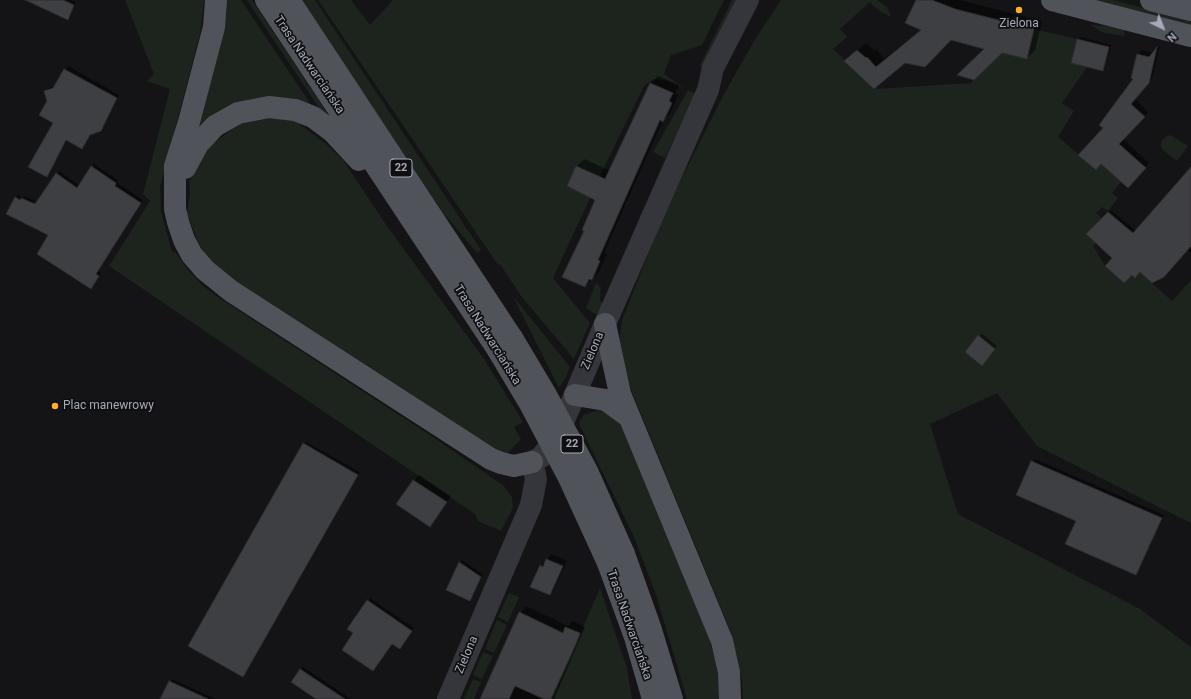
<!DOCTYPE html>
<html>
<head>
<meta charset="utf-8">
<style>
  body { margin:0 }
  #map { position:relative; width:1191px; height:699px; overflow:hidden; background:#141416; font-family:Roboto,sans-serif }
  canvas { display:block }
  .north { position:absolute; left:1143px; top:8px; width:40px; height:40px; -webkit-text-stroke:3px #0f0f11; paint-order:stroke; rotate:137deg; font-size:11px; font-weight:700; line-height:16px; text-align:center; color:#a5abb7 }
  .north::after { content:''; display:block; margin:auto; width:14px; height:18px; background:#a5abb7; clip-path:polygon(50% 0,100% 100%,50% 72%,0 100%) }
</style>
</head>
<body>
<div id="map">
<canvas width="1191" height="699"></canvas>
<div class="north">N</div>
</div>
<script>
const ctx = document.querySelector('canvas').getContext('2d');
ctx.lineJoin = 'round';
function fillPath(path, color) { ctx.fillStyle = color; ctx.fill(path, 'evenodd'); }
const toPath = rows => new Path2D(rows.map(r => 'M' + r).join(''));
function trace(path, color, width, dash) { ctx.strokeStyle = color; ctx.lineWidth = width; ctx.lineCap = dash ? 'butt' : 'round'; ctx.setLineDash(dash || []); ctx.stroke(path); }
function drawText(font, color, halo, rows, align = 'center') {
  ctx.font = font + ' Roboto,sans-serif'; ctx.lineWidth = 3.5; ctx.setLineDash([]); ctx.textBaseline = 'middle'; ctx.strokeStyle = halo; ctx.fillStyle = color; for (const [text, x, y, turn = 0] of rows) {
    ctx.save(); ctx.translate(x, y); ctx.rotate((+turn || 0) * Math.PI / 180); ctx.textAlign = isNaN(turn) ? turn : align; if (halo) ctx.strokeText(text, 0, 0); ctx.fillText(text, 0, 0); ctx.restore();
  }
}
fillPath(toPath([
  [125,0,204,0,200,34,160,187,161,211,172,252,176,253,188,270,203,286,218,297,433,437,504,486,512,497,513,508,501,531,478,521,475,514,109,266,150,201,143,194,170,89,147,81,154,74],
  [225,0,241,0,310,103,308,106,194,134],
  [247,0,252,0,331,119,322,112],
  [301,0,315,0,481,250,477,253,444,214],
  [318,0,351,0,370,25,393,0,724,0,702,45,671,55,664,74,685,89,667,81,656,79,652,80,644,86,609,157,553,278,590,323,574,359,521,296,500,264,498,265],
  [732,0,742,0,702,72,700,65],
  [781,0,877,0,887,7,891,17,878,10,870,2,840,29,847,37,833,49,875,89,971,83,997,52,1027,59,1034,29,1077,39,1071,63,1087,67,1062,103,1074,111,1058,137,1096,169,1101,164,1121,182,1112,193,1118,198,1108,211,1102,207,1096,213,1102,218,1087,234,1096,243,1093,246,1105,266,1124,283,1132,275,1135,278,1140,272,1172,301,1191,280,1191,523,1037,446,997,393,930,424,958,514,1140,609,1191,647,1191,699,743,699,742,679,731,632,627,380,618,348,622,320,667,207,724,94,754,41],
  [978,336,995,349,982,366,965,352],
  [1093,0,1113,0,1191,20,1191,25],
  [1090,25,1109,26,1124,30,1125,36,1104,33],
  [688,90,696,94,665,158,653,152],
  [267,118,294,120,326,144,343,160,387,226,484,359,523,422,514,427,521,439,507,454,496,449,229,277,209,261,199,244,187,214,190,193,189,182,209,146,240,124],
  [1168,135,1172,136,1188,146,1177,161,1163,150,1161,146,1161,141],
  [596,283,601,287,600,300,603,304,598,316,586,308],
  [513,296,570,367,566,377,559,388],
  [605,408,619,419,707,631,717,664,722,699,687,699,656,595,635,539,579,424,583,415],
  [600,588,627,668,632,699,552,699],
  [509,593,519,597,508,622,498,617],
  [497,620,507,625,494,653,485,649],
  [483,652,493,656,482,679,473,675],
  [473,679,481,682,474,699,464,699]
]), '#1c241d');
fillPath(toPath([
  [27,0,71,0,76,2,67,19],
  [917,0,960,0,1042,21,1035,50,1027,58,951,39,905,62,874,88,845,61,866,43,875,51,876,49,884,59,922,29],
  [1081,37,1111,45,1105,67,1103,70,1078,40],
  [1160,45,1153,77,1135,99,1148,112,1123,139,1149,163,1132,182,1104,128,1135,78,1138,55,1142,50,1154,53],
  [68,66,119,95,103,127,91,134,82,148,67,140,47,175,54,122,45,91,48,88,56,86],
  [658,76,679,85,675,94,678,95,670,114,663,120,604,253,607,254,599,272,585,286,585,231,597,199,568,186,577,166,584,159,610,171,651,83],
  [94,164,118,180,117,183,143,200,98,271,101,273,93,285,15,198,18,195,23,198,25,196,37,202,59,171,80,186],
  [1191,168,1191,253,1187,249,1140,271,1113,258,1088,234,1111,210,1136,231],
  [982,334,997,346,984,362,979,336],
  [306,442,360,472,243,676,304,444],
  [1035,459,1164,515,1136,574,1077,520,1017,494],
  [419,475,451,496,430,525,398,503],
  [552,554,567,561,554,589,550,594,541,566],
  [462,560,483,574,470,599,460,563],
  [370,598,414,628,402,646,393,643,373,670,354,633],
  [526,606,568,626,573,621,585,627,554,699,482,699,520,613],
  [303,667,351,699,318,699,300,670],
  [172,679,216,699,162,699]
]), '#0007');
const building = toPath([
  [25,0,63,0,74,5,68,20,25,0],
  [916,0,932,0,955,9,1034,29,1027,59,1002,53,974,80,957,75,984,49,951,40,925,67,905,63,874,89,844,61,857,50,866,58,867,57,876,67,921,30,905,23,916,0],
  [1077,39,1109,47,1103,71,1071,63,1077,39],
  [1157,47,1149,83,1131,104,1145,117,1119,144,1146,168,1128,188,1101,164,1096,170,1078,155,1103,128,1099,125,1133,79,1131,78,1137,54,1149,57,1157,47],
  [64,69,117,98,101,131,90,135,82,149,66,140,47,177,28,167,53,123,39,115,47,101,44,91,53,88,64,69],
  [650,83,673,93,669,101,672,103,663,122,660,120,598,260,600,261,592,280,589,279,585,287,562,277,584,231,582,230,595,200,567,186,576,166,605,179,650,83],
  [91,166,116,183,115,186,141,203,96,274,99,276,91,289,37,254,48,235,6,214,15,197,20,200,21,198,35,204,56,173,77,188,91,166],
  [1191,167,1191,246,1164,277,1152,283,1140,272,1135,278,1132,275,1124,283,1105,266,1112,258,1086,234,1108,212,1133,233,1191,167],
  [978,335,995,349,982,366,965,352,978,335],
  [303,443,358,475,243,677,188,646,303,443],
  [1031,461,1162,518,1136,575,1065,544,1076,521,1016,495,1031,461],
  [413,480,447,502,430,527,396,504,413,480],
  [546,559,563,566,550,595,530,587,540,565,543,567,546,559],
  [459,562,481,577,470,601,446,590,459,562],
  [367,600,412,631,400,649,392,644,373,671,342,650,353,633,347,629,367,600],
  [519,612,563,633,565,627,580,633,576,644,551,699,544,699,515,686,509,699,480,699,519,612],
  [300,669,345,699,316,699,291,682,300,669],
  [169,681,208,699,160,699,169,681]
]);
fillPath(building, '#3e3f43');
trace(building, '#2e2e32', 1);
trace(toPath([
  [448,699,531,505,536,479,532,462,541,457,556,439,605,324,708,90,713,68,748,0]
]), '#35363b', 22);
trace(toPath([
  [216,0,214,27,189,122,175,166,175,209,178,222,184,240,192,255,205,270,231,291,491,459,501,463,514,466,532,462],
  [266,0,498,350],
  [289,0,512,338],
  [1052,0,1191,36],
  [1151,0,1191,10],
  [185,168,198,144,215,126,238,113,269,107,295,110,313,117,333,132,359,160],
  [605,324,620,394,722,641,729,672,730,699],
  [575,395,606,400,629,417],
  [624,554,650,627,672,699],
  [608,563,635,637,653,699]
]), '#51535b', 22);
trace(toPath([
  [512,338,546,395,587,471,624,554],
  [498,350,529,402,569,478,608,563]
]), '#51535b', 22);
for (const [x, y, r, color] of [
  [1019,10,4,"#ffb023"],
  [55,406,4,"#ffb023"]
]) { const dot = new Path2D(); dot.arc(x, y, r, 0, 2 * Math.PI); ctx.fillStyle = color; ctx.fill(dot); trace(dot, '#0f0f11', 1.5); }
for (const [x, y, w] of [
  [401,168,22],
  [572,444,22]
]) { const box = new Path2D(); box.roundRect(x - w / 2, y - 9, w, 18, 3); ctx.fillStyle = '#0f0f11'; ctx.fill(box); trace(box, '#a5abb7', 1); }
drawText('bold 11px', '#a5abb7', null, [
  ["22",401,168],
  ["22",572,444]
]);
drawText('12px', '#a5abb7', '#0f0f11', [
  ["Zielona",1019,24],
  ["Plac manewrowy",63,406,"left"]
]);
drawText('12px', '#a5abb7', '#0f0f11', [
  ["Trasa Nadwarciańska",309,65,56],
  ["Trasa Nadwarciańska",487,335,58],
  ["Zielona",593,351,-67],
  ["Trasa Nadwarciańska",629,625,71],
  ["Zielona",467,655,-67]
]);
</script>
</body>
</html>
